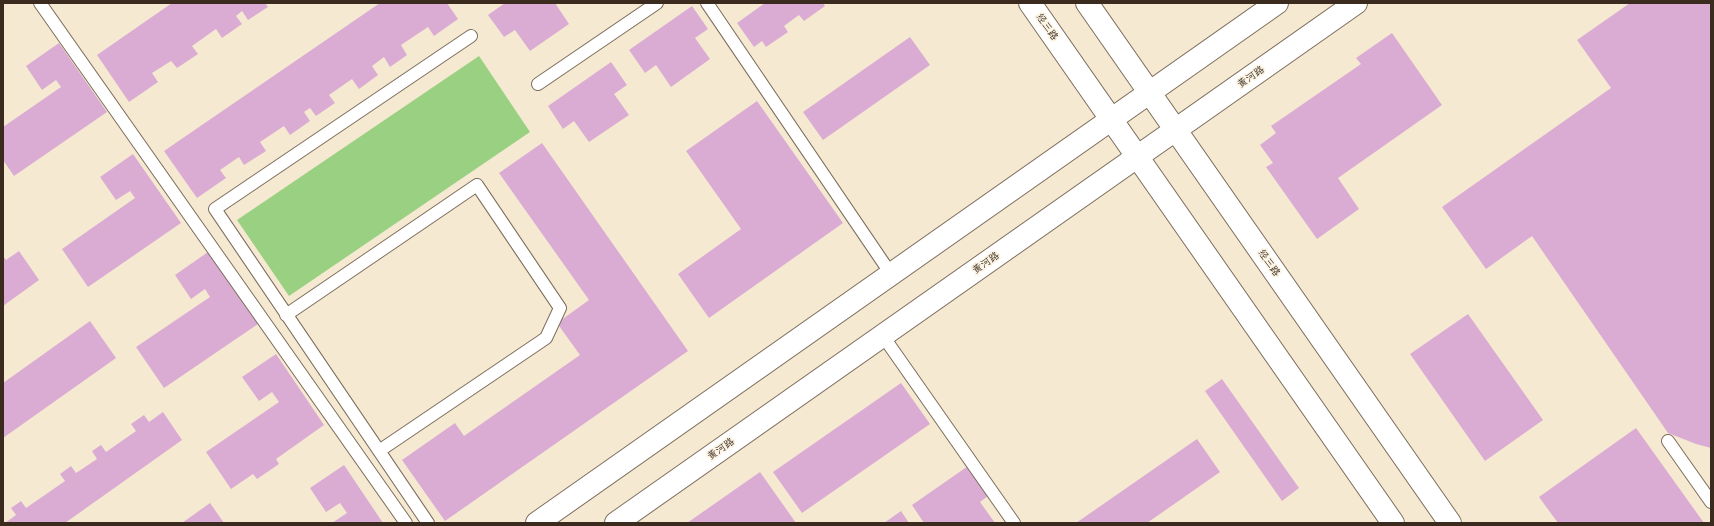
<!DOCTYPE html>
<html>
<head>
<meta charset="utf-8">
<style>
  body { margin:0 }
  #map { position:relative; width:1714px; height:526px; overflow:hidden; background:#f6e9d1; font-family:Delius,sans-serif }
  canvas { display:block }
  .frame { position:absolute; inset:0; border:4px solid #3b2a1e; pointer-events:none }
</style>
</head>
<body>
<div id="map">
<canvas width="1714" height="526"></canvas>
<div class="frame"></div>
</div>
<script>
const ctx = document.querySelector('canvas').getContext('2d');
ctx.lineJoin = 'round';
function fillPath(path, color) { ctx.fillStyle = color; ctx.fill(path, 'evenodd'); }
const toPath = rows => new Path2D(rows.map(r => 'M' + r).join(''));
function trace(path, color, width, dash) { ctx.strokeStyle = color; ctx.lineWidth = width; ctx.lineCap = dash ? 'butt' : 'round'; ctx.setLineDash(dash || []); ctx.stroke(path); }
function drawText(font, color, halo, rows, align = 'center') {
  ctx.font = font + ' Delius,"LXGW WenKai TC",sans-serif'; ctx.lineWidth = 3.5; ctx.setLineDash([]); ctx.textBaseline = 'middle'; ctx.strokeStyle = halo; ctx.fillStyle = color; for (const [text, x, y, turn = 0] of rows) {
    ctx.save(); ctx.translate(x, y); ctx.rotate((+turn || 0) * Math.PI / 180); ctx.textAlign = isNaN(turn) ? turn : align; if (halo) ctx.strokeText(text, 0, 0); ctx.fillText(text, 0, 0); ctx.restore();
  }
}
fillPath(toPath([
  [479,56,530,132,289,296,237,220]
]), '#99d082');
fillPath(toPath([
  [172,3,265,3,268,7,248,20,242,11,236,16,242,24,222,38,216,29,192,46,198,54,177,68,171,61,152,73,158,82,129,102,97,55],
  [380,3,447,3,458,19,434,36,428,27,401,45,407,55,390,67,384,57,372,66,378,75,359,89,352,79,329,95,335,103,316,116,310,108,304,112,310,121,290,135,284,126,260,142,266,151,244,165,239,157,220,170,226,178,197,198,164,151],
  [505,3,555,3,569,24,530,51,515,30,504,37,488,15],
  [765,3,823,3,825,6,804,21,799,15,784,26,788,32,766,47,762,41,754,47,737,23],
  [1630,3,1711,3,1711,448,1696,444,1668,433,1532,236,1486,269,1442,207,1611,88,1577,40],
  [692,6,708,29,695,38,710,59,671,87,656,65,645,73,629,50],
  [1392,33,1442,105,1338,178,1359,209,1317,239,1266,167,1273,163,1260,145,1276,133,1271,126,1361,64,1356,58],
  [910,37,930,65,823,140,803,112],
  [59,43,107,112,14,176,3,160,3,127,61,87,56,80,42,90,26,66],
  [611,62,627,85,614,94,629,115,589,142,574,121,563,129,548,106],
  [757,101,843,223,709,318,678,274,741,229,686,151],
  [542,143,688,351,445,521,402,460,455,423,464,436,580,355,557,323,589,300,499,173],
  [133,154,181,223,88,287,62,249,135,198,130,191,116,200,100,177],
  [19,251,39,280,3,306,3,256,6,260],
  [208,252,258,324,164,388,136,347,210,297,205,289,191,299,175,275],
  [1468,314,1543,420,1485,461,1410,354],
  [90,321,116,358,3,438,3,383],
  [276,354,324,425,276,459,279,464,257,479,253,474,231,489,206,452,279,402,272,392,259,401,242,377],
  [1222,379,1299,488,1282,501,1205,391],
  [901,383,930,424,802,513,773,472],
  [163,412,182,440,65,523,5,523,16,515,11,508,21,501,26,508,65,481,60,474,71,466,76,473,97,459,92,451,101,445,106,452,136,431,131,424,144,415,149,422],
  [1636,428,1704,523,1558,523,1539,497],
  [1197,439,1220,472,1147,523,1076,523],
  [971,464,992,493,980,502,995,523,924,523,912,505],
  [344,465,383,523,332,523,347,513,340,503,326,512,310,488],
  [760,472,796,523,687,523],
  [210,503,224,523,182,523],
  [901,511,909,523,884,523]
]), '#daacd3');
const service = toPath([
  [40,3,406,523],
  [707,3,891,274],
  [538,84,657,3],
  [286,315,477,185,560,308,546,338,379,451],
  [883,336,1014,523],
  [1668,441,1711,502],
  [428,523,215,209,471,36]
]);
const secondary = toPath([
  [1030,3,1393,523],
  [1087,3,1450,523],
  [537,523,1277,3],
  [616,523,1356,3]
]);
trace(service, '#7c6d5d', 14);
trace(secondary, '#7c6d5d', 24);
trace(service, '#fff', 12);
trace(secondary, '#fff', 22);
drawText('10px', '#3b2a1e', '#fcf5e5', [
  ["经三路",1047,27,55],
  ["黄河路",1251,77,-35],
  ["黄河路",986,263,-35],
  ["经三路",1269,263,55],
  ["黄河路",721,449,-35]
]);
</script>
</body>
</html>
